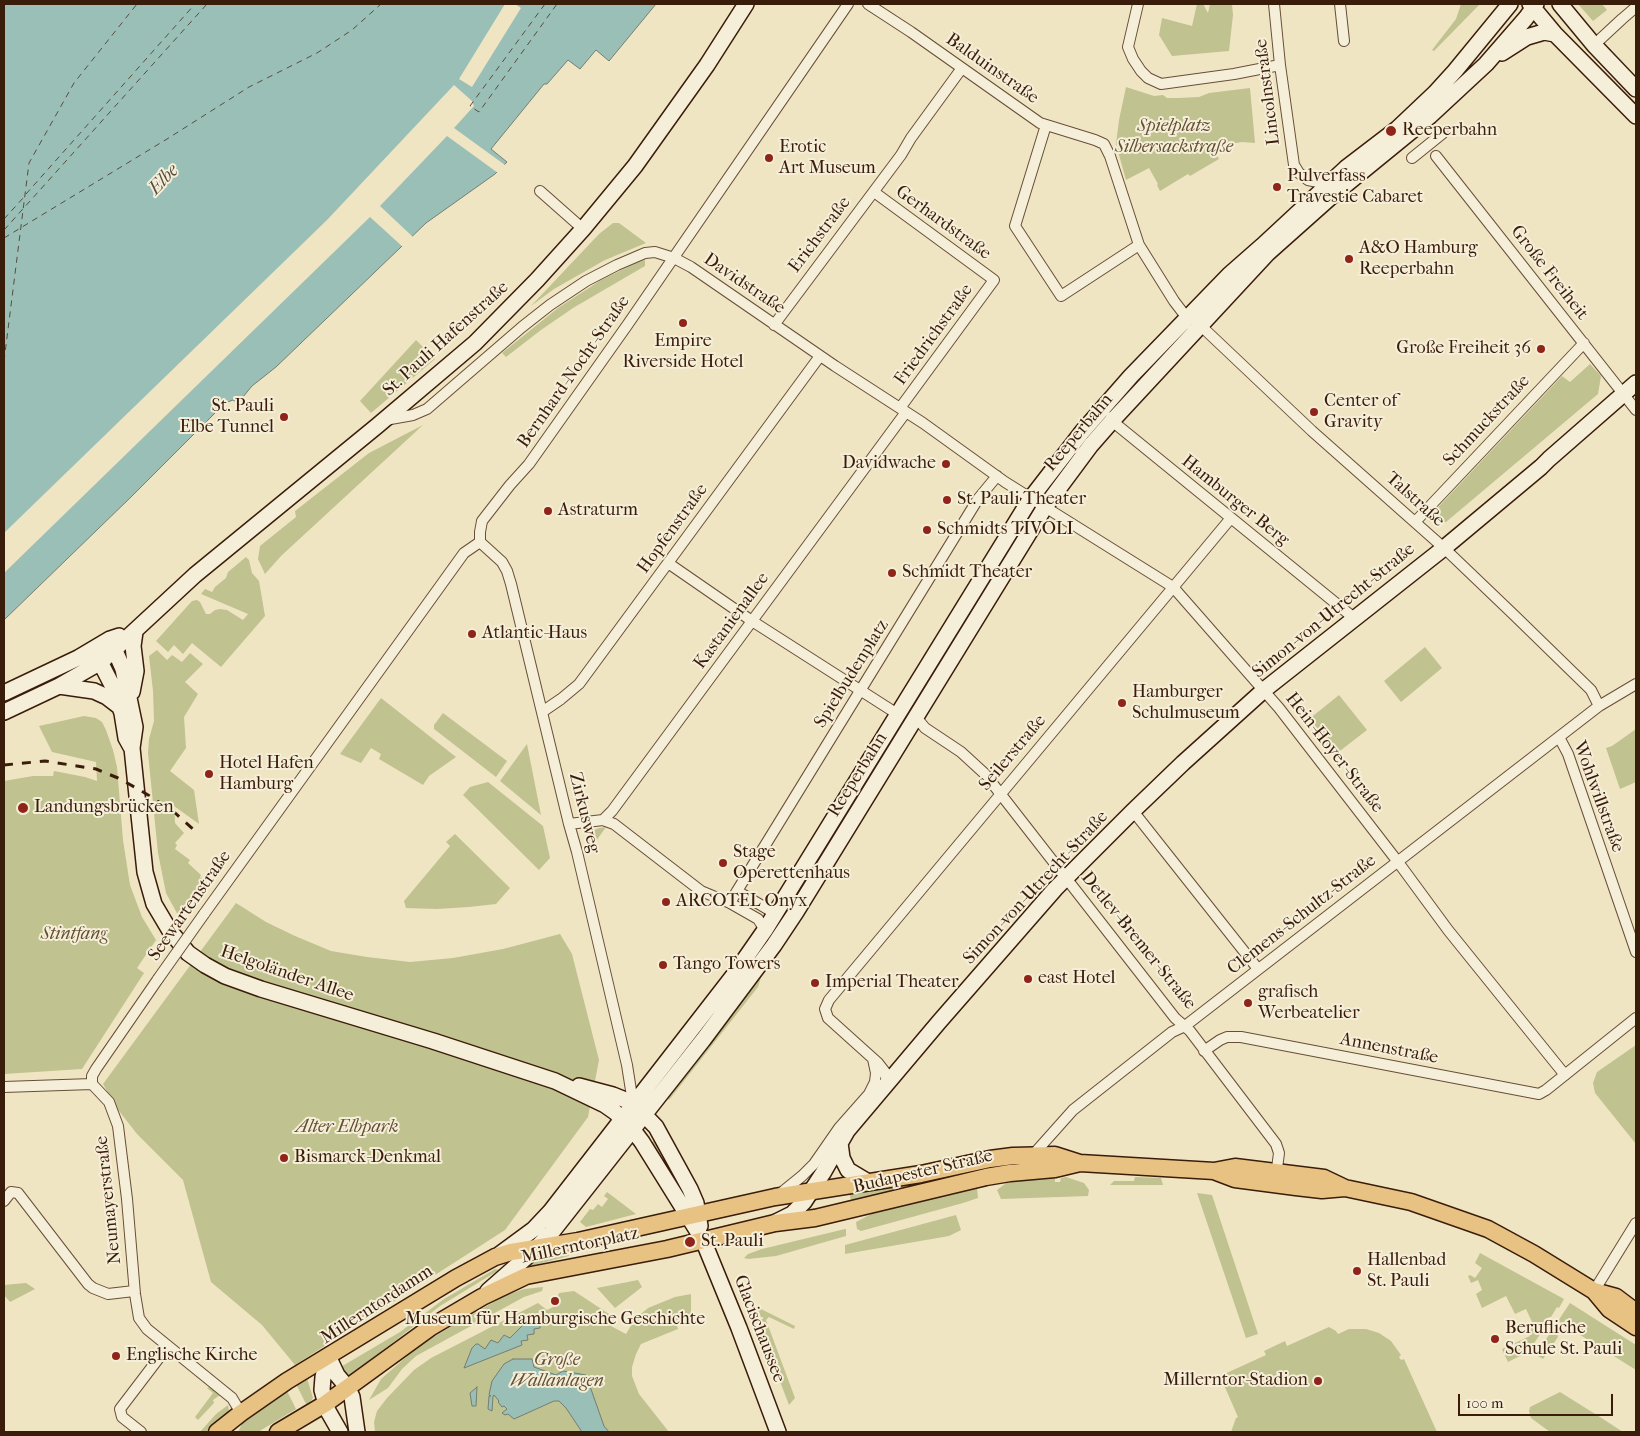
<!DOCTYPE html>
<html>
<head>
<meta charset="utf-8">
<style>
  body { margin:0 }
  #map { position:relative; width:1640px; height:1436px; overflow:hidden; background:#f0e5c3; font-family:"IM FELL French Canon",serif }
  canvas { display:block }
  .frame { position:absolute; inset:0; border:5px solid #3a1c0a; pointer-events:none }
  .scale { position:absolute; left:1458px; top:1394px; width:155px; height:22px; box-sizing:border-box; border:2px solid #3a1c0a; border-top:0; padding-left:6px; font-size:15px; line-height:18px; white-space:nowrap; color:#3a1c0a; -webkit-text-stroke:4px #f5eed8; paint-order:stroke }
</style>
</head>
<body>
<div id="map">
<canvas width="1640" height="1436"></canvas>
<div class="frame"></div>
<div class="scale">100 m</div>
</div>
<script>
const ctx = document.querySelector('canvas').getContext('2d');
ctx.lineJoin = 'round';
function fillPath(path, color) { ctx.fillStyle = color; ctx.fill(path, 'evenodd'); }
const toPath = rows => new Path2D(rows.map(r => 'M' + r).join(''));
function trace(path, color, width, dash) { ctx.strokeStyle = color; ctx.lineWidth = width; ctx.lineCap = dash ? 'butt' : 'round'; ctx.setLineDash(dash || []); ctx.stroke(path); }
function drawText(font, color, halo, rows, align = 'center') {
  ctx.font = font + ' "IM FELL French Canon",serif'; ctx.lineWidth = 4; ctx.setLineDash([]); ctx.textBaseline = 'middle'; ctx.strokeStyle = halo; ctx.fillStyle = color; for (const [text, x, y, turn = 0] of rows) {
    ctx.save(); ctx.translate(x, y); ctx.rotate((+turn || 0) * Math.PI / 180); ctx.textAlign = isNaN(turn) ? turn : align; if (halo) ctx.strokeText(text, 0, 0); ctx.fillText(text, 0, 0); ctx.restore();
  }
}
fillPath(toPath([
  [1197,4,1203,4,1208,13,1210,4,1232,4,1233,15,1229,51,1172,56,1159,35,1162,18,1192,26],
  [1461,4,1480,4,1434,51,1432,50,1456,19],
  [1578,4,1602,4,1607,10,1593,21],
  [1126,87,1154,96,1163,95,1167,98,1178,98,1199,97,1209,93,1250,88,1255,143,1242,142,1225,145,1214,150,1219,159,1190,176,1188,174,1160,191,1157,185,1158,184,1149,168,1126,180,1116,144,1119,120],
  [613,223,619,223,646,243,605,260,554,289,531,306,599,234],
  [645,260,645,266,573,308,541,330,506,357,502,353,558,308,601,280,636,263],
  [416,340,435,359,371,413,360,401],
  [1590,364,1601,376,1598,394,1446,522,1430,522,1427,519,1562,376,1570,382],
  [423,425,281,556,265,574,258,559,260,546,296,517,295,511,369,453],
  [1021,523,1027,527,902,730,897,727],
  [246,557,249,560,252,573,259,581,265,616,221,667,192,643,183,654,174,645,168,652,156,641,192,601,197,600,200,602,206,614,210,614,215,610,220,609,227,610,243,620,248,614,201,594,205,589,212,592,215,587,226,578,228,572],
  [1425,647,1442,668,1401,702,1384,681],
  [157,650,167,660,172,655,182,662,190,653,203,664,185,682,198,694,184,717,186,748,170,771,194,790,199,824,174,806,175,823,184,833,175,843,177,845,175,849,190,860,188,863,201,875,200,877,207,883,179,917,166,893,158,853,148,753,149,739,154,721,153,691,149,656],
  [1339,695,1367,730,1336,754,1308,720],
  [381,698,456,757,429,776,423,785,379,759,381,754,371,748,361,763,340,754],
  [443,713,507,761,496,777,434,729,434,725],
  [84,716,96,718,102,722,106,730,113,750,117,767,123,840,130,885,142,917,156,940,137,968,144,973,82,1069,4,1074,4,781,33,776,53,776,54,771,85,777,97,781,96,762,52,752,39,726],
  [1636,729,1636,782,1620,789,1606,748,1612,746],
  [893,734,898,737,794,905,790,903],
  [527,744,541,815,500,781],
  [488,782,543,826,550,858,539,870,463,795,470,787],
  [606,827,594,844,590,844,587,833,599,828],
  [455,834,510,888,496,904,469,907,437,909,406,908,404,901,450,846,446,842],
  [236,903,266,922,295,936,331,951,367,957,410,962,453,958,503,949,560,934,572,954,599,1060,588,1117,505,1230,295,1365,262,1325,211,1282,183,1180,137,1134,116,1107,103,1084],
  [763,971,758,987,669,1100,666,1096],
  [1636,1045,1636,1144,1595,1093,1593,1083,1597,1072],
  [654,1140,658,1148,671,1163,687,1193,684,1194,672,1172,651,1144],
  [1055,1161,1002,1167,874,1195,852,1204,849,1193,1000,1162],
  [1066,1177,1084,1183,1089,1190,1088,1196,1001,1199,997,1190,1009,1181,1055,1178,1055,1182,1060,1182,1061,1178],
  [1135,1177,1161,1178,1163,1185,1110,1185,1114,1181,1134,1181],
  [977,1188,978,1198,963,1203,861,1231,857,1229,856,1222,877,1211],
  [607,1192,636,1214,586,1227,580,1222,590,1209,593,1210,598,1204,602,1207,608,1199,604,1196],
  [1197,1193,1212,1195,1258,1334,1246,1338],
  [956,1215,961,1230,949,1236,845,1254,845,1245],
  [845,1229,846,1229,846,1236,776,1256,748,1259,744,1258,748,1254,762,1249],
  [568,1253,569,1256,530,1266,528,1264,538,1257],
  [1480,1253,1564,1299,1559,1308,1557,1307,1551,1317,1549,1317,1542,1328,1543,1330,1528,1352,1508,1362,1502,1349,1530,1336,1526,1328,1533,1324,1526,1309,1515,1314,1506,1296,1482,1308,1476,1294,1482,1290,1478,1280,1471,1283,1468,1276,1470,1275,1475,1278,1482,1268,1475,1263],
  [495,1269,499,1270,440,1306,347,1378,339,1368,400,1332,444,1299],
  [638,1280,642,1287,615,1308,597,1288],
  [26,1283,35,1289,10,1302,4,1295,4,1285],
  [543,1287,542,1291,524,1297,416,1356,402,1369,388,1388,369,1400,381,1379,421,1344,504,1296,524,1289],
  [574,1291,612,1316,607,1324,626,1334,635,1319,648,1308,675,1297,691,1294,691,1315,675,1321,678,1329,641,1344,636,1354,632,1367,632,1376,639,1394,669,1432,375,1432,374,1422,377,1411,387,1398,414,1370,431,1358,538,1303,547,1310,559,1304,557,1298,559,1293],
  [1570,1303,1636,1345,1636,1370,1558,1321],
  [757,1307,795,1326,794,1329,769,1317,766,1320,795,1398,789,1405,768,1350,761,1319,763,1319,763,1317,761,1317],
  [1555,1326,1558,1337,1543,1359,1538,1356,1540,1352,1538,1351],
  [1329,1327,1336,1331,1338,1334,1349,1329,1366,1329,1379,1333,1391,1341,1401,1355,1399,1357,1401,1360,1404,1359,1437,1432,1231,1432,1236,1418,1238,1417,1220,1376,1266,1355,1264,1351,1285,1341,1287,1346],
  [306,1375,313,1398,311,1401,306,1404,295,1382],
  [210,1387,220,1395,213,1400,214,1403,198,1420,195,1417,213,1393,207,1388],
  [286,1389,296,1409,258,1432,238,1432,242,1424,249,1416],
  [1560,1392,1600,1417,1623,1432,1550,1432,1531,1418,1529,1411,1530,1407],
  [228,1405,229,1410,226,1415,205,1432,200,1432,216,1414]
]), '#c0c28f');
const water = toPath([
  [4,4,656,4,609,61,596,50,580,69,568,60,547,84,544,84,491,149,507,162,495,174,426,223,276,367,252,386,238,403,233,400,225,403,131,497,4,620,4,4],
  [544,1313,546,1322,540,1323,540,1328,534,1329,534,1334,527,1335,528,1340,521,1341,522,1345,464,1368,472,1348,476,1344,478,1344,485,1349,491,1340,498,1343,504,1335,510,1338,528,1320,544,1313],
  [513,1359,532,1359,534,1367,556,1375,563,1371,586,1375,604,1426,609,1432,582,1432,566,1408,559,1401,554,1401,514,1419,508,1414,505,1415,502,1413,507,1409,504,1406,502,1407,498,1402,499,1401,494,1395,493,1396,492,1411,488,1409,489,1396,491,1396,489,1395,492,1381,504,1364,513,1359],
  [477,1387,476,1406,472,1406,470,1393,477,1387]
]);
fillPath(water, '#9abfb7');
trace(water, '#747e72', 1);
fillPath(toPath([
  [505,4,515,4,521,8,472,87,459,79],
  [454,85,472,101,474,106,454,128,505,165,498,173,447,136,380,206,413,237,404,248,370,217,4,573,4,533,327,220]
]), '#f0e5c3');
trace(toPath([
  [545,4,470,106,479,112,557,4],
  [26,194,195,4],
  [4,219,24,197],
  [4,230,207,4],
  [4,238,167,139,249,87,317,53,352,30,381,4],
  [4,361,29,163,74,83,137,4]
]), '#574d3e', 1, [6, 5]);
const street = toPath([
  [868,4,911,32,1040,123,1095,140,1104,144,1110,156,1139,245,1174,301,1187,318,1186,324],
  [1138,4,1128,47,1133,59,1141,71,1148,78,1161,84,1234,74,1280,65],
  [1274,4,1280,65,1294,165,1299,173,1308,180,1328,184],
  [1340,4,1344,41],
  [1594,45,1622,19,1636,7],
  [1046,125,1015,226,1061,296,1139,245],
  [1436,156,1636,410],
  [1412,158,1443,133],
  [540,191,583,229],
  [874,192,994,280,900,408],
  [774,325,901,155,911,138,962,68],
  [1200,325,1312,431,1444,548,1514,615,1591,690,1599,706],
  [1111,417,1112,421,1354,618],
  [385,420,413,415,427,409,522,327,550,305,586,281,617,265,645,253,655,252,674,258,691,267,835,366,923,423,1005,482,1173,587,1279,708,1398,862,1448,930,1565,1075],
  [1415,522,1584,343],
  [480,542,480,532,482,521,510,485,529,464,628,324,848,4],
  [480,542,502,562,507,571,511,584,569,824,577,852,627,1065,633,1103],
  [668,563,752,621,899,715],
  [542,712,561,699,579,684,820,356],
  [916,717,925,728,961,752,985,774,1175,1018,1190,1031,1276,1144,1279,1153,1276,1176],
  [1559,737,1568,754,1636,952],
  [1133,811,1258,969],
  [603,820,614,824,701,891,730,903],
  [569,824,603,820,612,811,906,412],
  [737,891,978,499,997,476],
  [204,914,464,553,480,542],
  [765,930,758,919,730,903,737,891,776,914],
  [1204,1051,1220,1040,1227,1037,1241,1037,1539,1094,1546,1090,1636,1018],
  [887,1083,885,1072,878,1063,828,1018,825,1009,829,1000,1231,518],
  [92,1084,109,1102,118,1126,127,1199,135,1294,139,1318,147,1329,232,1398,241,1413],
  [92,1084,92,1076,96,1069,158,979],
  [4,1087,92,1084],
  [1032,1156,1073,1110,1172,1032,1185,1026,1599,706,1636,684],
  [781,1193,802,1176,814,1164,839,1128,869,1094,875,1082,876,1073,873,1059],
  [4,1201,11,1192,18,1193,88,1284,93,1288,108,1294,134,1291],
  [1594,1291,1636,1223],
  [141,1432,122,1417,120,1409,168,1346]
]);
const secondary = toPath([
  [1530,4,1555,34,1636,116],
  [1560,4,1594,45,1636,89],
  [1502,53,1527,37,1544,32,1555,34],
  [110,639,123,669,135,727,132,748,145,872,154,904,170,931,188,953,205,965,225,976,261,989,433,1041,555,1081,605,1105,615,1112,633,1130,642,1142,703,1240,739,1328,778,1432],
  [96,654,113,687,122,713,126,738,131,747],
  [59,686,94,691,107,697,120,707],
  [132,692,136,671,133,646,135,632],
  [4,693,78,658,110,639,119,636],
  [4,712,59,686,101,662,195,575,377,426,475,343,537,280,583,229,635,166,707,65,746,4],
  [579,1086,613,1095,633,1103,656,1127,690,1189,696,1203,700,1226],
  [840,1143,842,1158,848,1170,868,1182],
  [776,1222,792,1214,804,1202,823,1173,847,1131,939,1022,1055,889,1133,811,1183,763,1264,690,1444,548,1541,467,1549,459,1636,383],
  [500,1254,534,1229,550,1212,733,976,765,930,1031,498,1082,432,1131,376,1229,275,1262,246,1346,168,1397,129,1435,93,1455,71,1510,4],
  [488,1291,530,1254,552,1232,703,1040,774,945,796,912,1045,507,1091,445,1112,421,1268,253,1332,196,1430,116,1486,64,1526,18,1536,4],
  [328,1356,337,1375,348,1388,352,1397,357,1432],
  [328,1356,323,1377,322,1390,328,1411,340,1432]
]);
const primary = toPath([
  [1214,1171,1235,1179,1296,1187,1322,1190,1345,1188],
  [1594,1291,1609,1309,1636,1327],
  [217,1432,241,1413,287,1381,456,1278,495,1257,511,1252,578,1241,775,1197,921,1174,990,1159,1013,1156,1055,1155,1080,1163],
  [278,1432,325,1404,431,1327,482,1297,526,1276,667,1249,775,1223,815,1218,986,1177,1010,1173,1055,1169,1080,1163,1214,1171,1235,1167,1324,1178,1345,1188,1411,1202,1488,1229,1534,1254,1594,1291,1616,1297,1636,1312]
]);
trace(street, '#684e38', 12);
trace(secondary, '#3a1c0a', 18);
trace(primary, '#3a1c0a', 19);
trace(street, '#f5eed8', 10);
trace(secondary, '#f5eed8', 15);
trace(primary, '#e8c282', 16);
trace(toPath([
  [4,765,45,761,96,769,118,778,140,790,173,811,193,829]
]), '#3a1c0a', 3, [9, 9]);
const streetBridge = toPath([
  [158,979,204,914]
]);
trace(streetBridge, '#684e38', 12, []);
trace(streetBridge, '#f5eed8', 10);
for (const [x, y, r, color] of [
  [1391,131,6,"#8f2418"],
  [769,158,5,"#8f2418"],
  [1277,187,5,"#8f2418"],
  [1349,259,5,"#8f2418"],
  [683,323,5,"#8f2418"],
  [1541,349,5,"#8f2418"],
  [1314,412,5,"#8f2418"],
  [284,417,5,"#8f2418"],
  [946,464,5,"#8f2418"],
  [947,500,5,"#8f2418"],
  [548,511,5,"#8f2418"],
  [927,530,5,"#8f2418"],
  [892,573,5,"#8f2418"],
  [472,634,5,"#8f2418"],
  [1122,703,5,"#8f2418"],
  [209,774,5,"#8f2418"],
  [23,808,6,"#8f2418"],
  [723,863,5,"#8f2418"],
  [666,902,5,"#8f2418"],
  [663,965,5,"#8f2418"],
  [1028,979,5,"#8f2418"],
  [815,983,5,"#8f2418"],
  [1248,1003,5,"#8f2418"],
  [284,1158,5,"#8f2418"],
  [690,1242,6,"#8f2418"],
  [1357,1271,5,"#8f2418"],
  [555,1301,5,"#8f2418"],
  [1495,1339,5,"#8f2418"],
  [116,1356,5,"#8f2418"],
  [1318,1381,5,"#8f2418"]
]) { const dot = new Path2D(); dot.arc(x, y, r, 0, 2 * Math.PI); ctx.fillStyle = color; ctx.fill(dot); trace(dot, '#f5eed8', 2); }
drawText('18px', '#3a1c0a', '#f5eed8', [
  ["Balduinstraße",992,69,35],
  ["Lincolnstraße",1268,92,-97],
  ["Gerhardstraße",943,223,36],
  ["Erichstraße",820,235,-53],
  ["Große Freiheit",1549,273,52],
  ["Davidstraße",744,284,34],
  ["Friedrichstraße",934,335,-54],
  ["St. Pauli Hafenstraße",446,339,-42],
  ["Bernhard-Nocht-Straße",574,372,-55],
  ["Schmuckstraße",1487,421,-47],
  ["Reeperbahn",1079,433,-50],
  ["Talstraße",1415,500,42],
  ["Hamburger Berg",1235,501,39],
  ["Hopfenstraße",673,529,-54],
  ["Simon-von-Utrecht-Straße",1334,611,-39],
  ["Kastanienallee",732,621,-54],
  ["Spielbudenplatz",852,674,-58],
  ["Seilerstraße",1013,753,-50],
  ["Hein-Hoyer-Straße",1334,753,52],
  ["Reeperbahn",858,775,-58],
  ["Wohlwillstraße",1598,797,70],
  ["Zirkusweg",584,813,76],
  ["Simon-von-Utrecht-Straße",1036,888,-47],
  ["Seewartenstraße",190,906,-55],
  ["Clemens-Schultz-Straße",1302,915,-38],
  ["Detlev-Bremer-Straße",1138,941,51],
  ["Helgoländer Allee",287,974,19],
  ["Annenstraße",1389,1049,11],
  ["Budapester Straße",923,1172,-13],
  ["Neumayerstraße",109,1200,-96],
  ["Millerntorplatz",580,1246,-12],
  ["Millerntordamm",377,1305,-33],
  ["Glacischaussee",759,1329,69]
]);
drawText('italic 18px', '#624e32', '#f5eed8', [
  ["Spielplatz",1174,127],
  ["Silbersackstraße",1174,148],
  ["Stintfang",74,935],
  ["Alter Elbpark",347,1128],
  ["Große",557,1361],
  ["Wallanlagen",557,1382]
]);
drawText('18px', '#3a1c0a', '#f5eed8', [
  ["Reeperbahn",1402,131],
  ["Erotic",779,148],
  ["Art Museum",779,169],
  ["Pulverfass",1287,177],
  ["Travestie Cabaret",1287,198],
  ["A&O Hamburg",1359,249],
  ["Reeperbahn",1359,270],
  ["Empire",683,342,"center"],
  ["Riverside Hotel",683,363,"center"],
  ["Große Freiheit 36",1531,349,"right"],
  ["Center of",1324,402],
  ["Gravity",1324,423],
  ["St. Pauli",274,407,"right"],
  ["Elbe Tunnel",274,428,"right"],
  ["Davidwache",936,464,"right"],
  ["St. Pauli Theater",957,500],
  ["Astraturm",558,511],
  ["Schmidts TIVOLI",937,530],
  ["Schmidt Theater",902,573],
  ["Atlantic-Haus",482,634],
  ["Hamburger",1132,693],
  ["Schulmuseum",1132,714],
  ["Hotel Hafen",219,764],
  ["Hamburg",219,785],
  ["Landungsbrücken",34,808],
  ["Stage",733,853],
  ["Operettenhaus",733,874],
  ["ARCOTEL Onyx",676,902],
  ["Tango Towers",673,965],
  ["east Hotel",1038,979],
  ["Imperial Theater",825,983],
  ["grafisch",1258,993],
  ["Werbeatelier",1258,1014],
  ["Bismarck-Denkmal",294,1158],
  ["St. Pauli",701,1242],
  ["Hallenbad",1367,1261],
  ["St. Pauli",1367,1282],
  ["Museum für Hamburgische Geschichte",555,1320,"center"],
  ["Berufliche",1505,1329],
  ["Schule St. Pauli",1505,1350],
  ["Englische Kirche",126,1356],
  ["Millerntor-Stadion",1308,1381,"right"]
], 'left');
drawText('italic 19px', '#574d3e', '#f5eed8', [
  ["Elbe",164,180,-46]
]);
</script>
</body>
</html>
